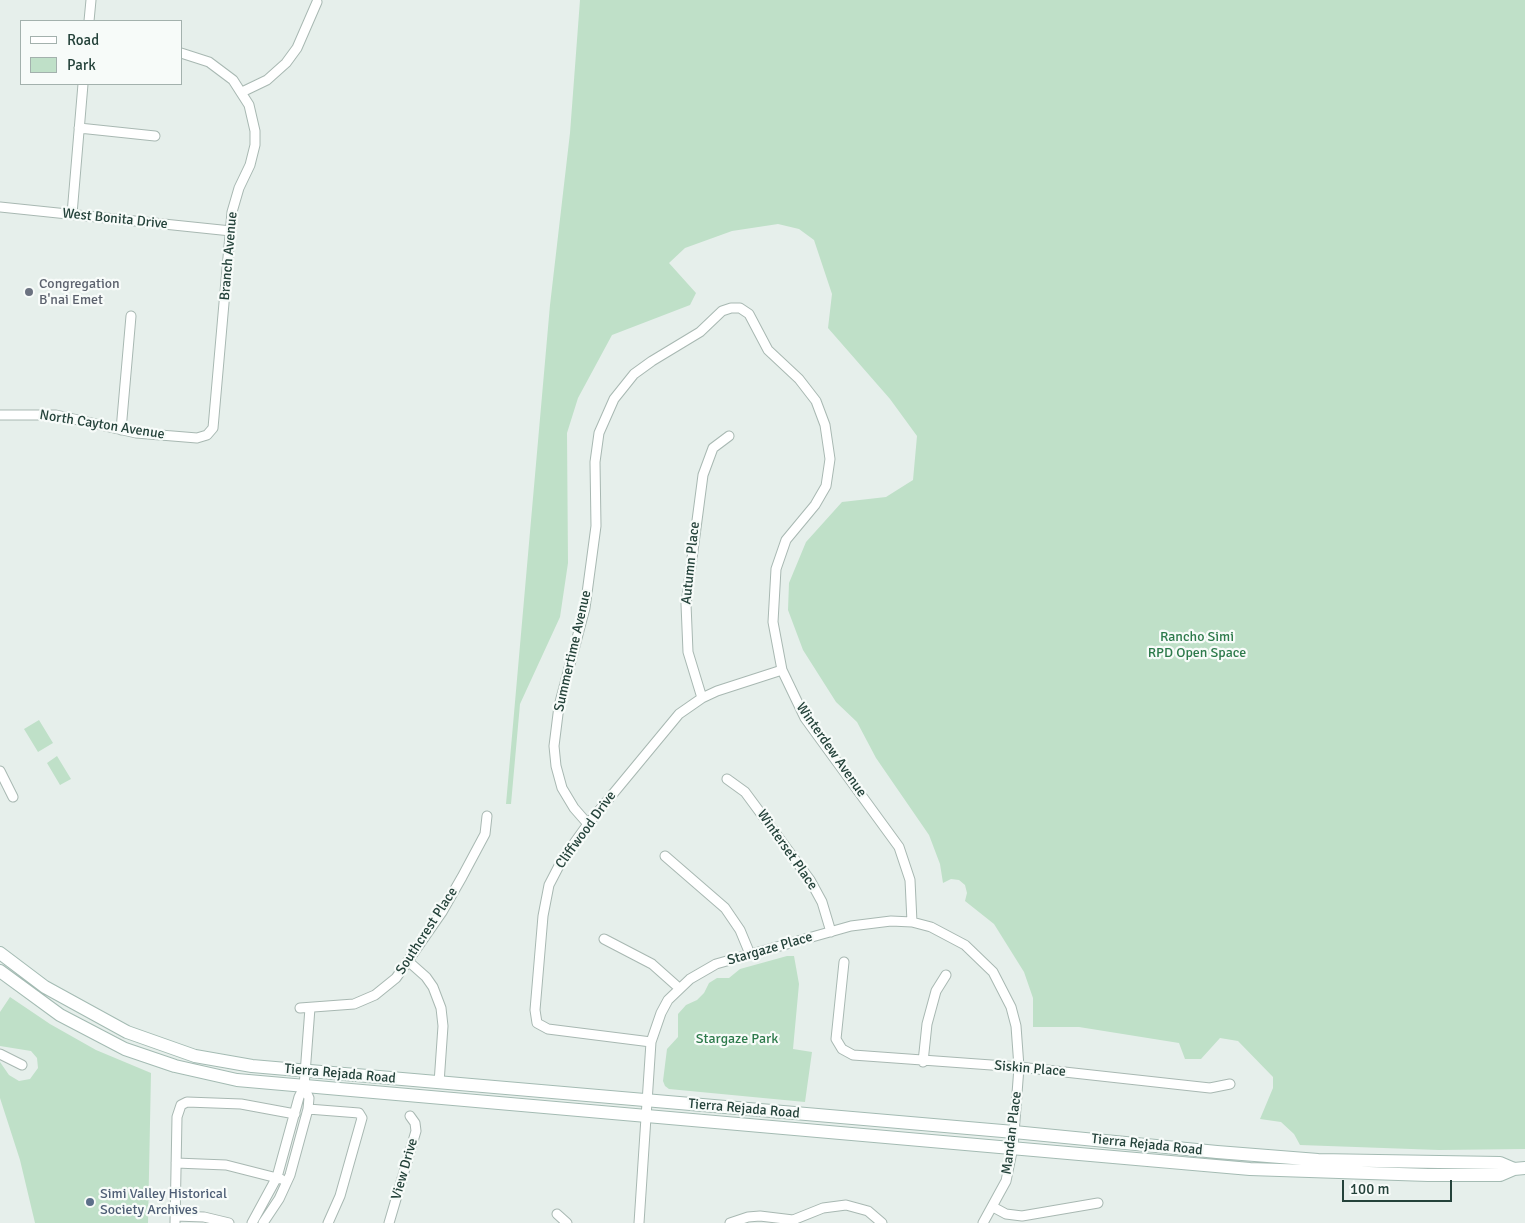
<!DOCTYPE html>
<html>
<head>
<meta charset="utf-8">
<style>
  body { margin:0 }
  #map { position:relative; width:1525px; height:1223px; overflow:hidden; background:#e6efeb; font-family:Signika,sans-serif }
  canvas { display:block }
  .legend { position:absolute; left:20px; top:20px; width:162px; height:65px; box-sizing:border-box; background:#f7fbf9; border:1px solid #a3b1ad; margin:0; padding:6px 9px; list-style:none; font-size:15px; color:#24423a }
  .legend li { display:flex; align-items:center; gap:10px; height:25px }
  .legend b { width:25px; border:1px solid #a3b1ad }
  .scale { position:absolute; left:1342px; top:1180px; width:110px; height:22px; box-sizing:border-box; border:2px solid #24423a; border-top:0; padding-left:6px; font-size:15px; line-height:18px; white-space:nowrap; color:#24423a; -webkit-text-stroke:4px #f7fbf9; paint-order:stroke }
</style>
</head>
<body>
<div id="map">
<canvas width="1525" height="1223"></canvas>
<ul class="legend">
<li><b style="height:6px;background:#fff"></b>Road</li>
<li><b style="height:14px;background:#bfe0c8"></b>Park</li>
</ul>
<div class="scale">100 m</div>
</div>
<script>
const ctx = document.querySelector('canvas').getContext('2d');
ctx.lineJoin = 'round';
function fillPath(path, color) { ctx.fillStyle = color; ctx.fill(path, 'evenodd'); }
const toPath = rows => new Path2D(rows.map(r => 'M' + r).join(''));
function trace(path, color, width, dash) { ctx.strokeStyle = color; ctx.lineWidth = width; ctx.lineCap = dash ? 'butt' : 'round'; ctx.setLineDash(dash || []); ctx.stroke(path); }
function drawText(font, color, halo, rows, align = 'center') {
  ctx.font = font + ' Signika,sans-serif'; ctx.lineWidth = 4.5; ctx.setLineDash([]); ctx.textBaseline = 'middle'; ctx.strokeStyle = halo; ctx.fillStyle = color; for (const [text, x, y, turn = 0] of rows) {
    ctx.save(); ctx.translate(x, y); ctx.rotate((+turn || 0) * Math.PI / 180); ctx.textAlign = isNaN(turn) ? turn : align; if (halo) ctx.strokeText(text, 0, 0); ctx.fillText(text, 0, 0); ctx.restore();
  }
}
fillPath(toPath([
  [580,0,1525,0,1525,1149,1439,1150,1300,1145,1294,1134,1281,1122,1260,1119,1273,1088,1273,1077,1238,1041,1220,1038,1201,1059,1185,1059,1179,1043,1079,1027,1033,1027,1033,998,1024,972,994,924,965,901,967,893,965,885,959,880,951,879,943,883,940,864,929,835,876,758,857,722,836,702,803,650,788,610,789,583,806,542,842,502,886,497,913,480,917,436,890,399,828,328,832,294,814,240,799,229,778,224,732,231,685,248,669,263,696,293,690,305,612,335,578,398,567,433,568,563,560,617,520,704,511,804,506,804,550,305,570,133],
  [39,720,53,743,38,752,24,729],
  [57,756,71,779,60,785,47,763],
  [787,956,794,956,799,984,793,1049,812,1052,805,1102,669,1089,665,1086,663,1081,667,1049,678,1037,678,1014,686,1005,697,1000,704,993,709,983,717,978,729,978,740,969],
  [10,997,50,1024,96,1050,151,1073,148,1223,35,1223,20,1160,0,1098,0,1062,9,1075,19,1081,30,1079,38,1068,37,1058,31,1051,0,1046,0,1012]
]), '#bfe0c8');
const street = toPath([
  [89,21,91,0],
  [242,92,267,80,286,63,297,48,317,2],
  [79,128,155,136],
  [0,207,231,231],
  [72,214,83,84],
  [0,415,56,415,136,433,197,438,207,435,213,428,232,212,239,188,250,165,255,145,255,131,249,105,233,80,209,62,181,53],
  [121,430,131,316],
  [702,698,688,652,686,604,703,475,713,448,729,436],
  [0,771,13,797],
  [727,779,745,792,810,880,822,902,831,932],
  [588,824,574,808,562,788,556,766,554,746,559,706,585,608,596,526,595,462,599,433,614,399,634,374,652,361,700,332,722,311,731,308,740,308,749,314,768,350,799,379,816,401,825,425,830,459,826,486,815,505,786,540,776,569,773,622,782,670,805,718,899,847,910,880,912,922],
  [665,856,725,908,740,930,750,954],
  [604,939,652,964,679,988],
  [408,961,426,977,433,987,441,1008,443,1026,439,1083],
  [844,962,836,1039,842,1049,853,1055,1019,1067,1210,1088,1230,1084],
  [300,1008,354,1004,375,995,396,978,442,912,462,877,485,834,487,816],
  [651,1042,548,1029,537,1023,535,1010,543,916,549,885,562,860,588,824,679,714,702,698,717,691,782,670],
  [0,1054,22,1065],
  [923,1062,927,1024,936,991,946,975],
  [308,1109,359,1113,362,1118,340,1196,328,1223],
  [176,1163,226,1165,281,1179],
  [993,1207,1006,1214,1022,1216,1098,1203],
  [557,1214,567,1223],
  [175,1216,204,1217,229,1223],
  [175,1223,177,1117,181,1105,187,1102,241,1104,295,1114],
  [252,1223,277,1177,299,1097,304,1087,310,1008],
  [263,1223,279,1199,290,1175,308,1109,309,1098,304,1087],
  [389,1223,416,1131,415,1123,410,1116],
  [639,1223,651,1042,661,1013,668,1000,690,979,716,964,851,926,891,921,912,922,931,927,965,945,993,972,1011,1007,1016,1026,1019,1067,1013,1147,1006,1181,983,1223],
  [730,1223,748,1217,760,1216,793,1220,823,1208,846,1205,868,1211,882,1223]
]);
const secondary = toPath([
  [0,953,45,987,127,1032,195,1056,252,1066,1014,1132,1217,1152,1318,1160,1500,1163,1514,1169],
  [0,971,60,1015,125,1049,175,1066,237,1080,1250,1169,1428,1175,1500,1175,1514,1169,1525,1168]
]);
trace(street, '#a8b8b2', 11);
trace(secondary, '#a4bbb3', 14);
trace(street, '#fff', 9);
trace(secondary, '#fff', 12);
for (const [x, y, r, color] of [
  [29,292,5,"#6b7280"],
  [90,1202,5,"#5c6f8a"]
]) { const dot = new Path2D(); dot.arc(x, y, r, 0, 2 * Math.PI); ctx.fillStyle = color; ctx.fill(dot); trace(dot, '#f7fbf9', 2); }
drawText('14px', '#24423a', '#f7fbf9', [
  ["West Bonita Drive",115,219,6],
  ["Branch Avenue",229,256,-85],
  ["North Cayton Avenue",102,425,9],
  ["Autumn Place",691,563,-84],
  ["Summertime Avenue",573,651,-77],
  ["Winterdew Avenue",831,750,55],
  ["Cliffwood Drive",586,830,-54],
  ["Winterset Place",787,850,55],
  ["Southcrest Place",427,931,-57],
  ["Stargaze Place",770,949,-16],
  ["Siskin Place",1030,1069,5],
  ["Tierra Rejada Road",340,1074,5],
  ["Tierra Rejada Road",744,1109,5],
  ["Mandan Place",1012,1133,-83],
  ["Tierra Rejada Road",1147,1145,6],
  ["View Drive",405,1169,-74]
]);
drawText('14px', '#5b616d', '#f7fbf9', [
  ["Congregation",39,284],
  ["B'nai Emet",39,300]
], 'left');
drawText('14px', '#2d7a4b', '#f7fbf9', [
  ["Rancho Simi",1197,637],
  ["RPD Open Space",1197,653],
  ["Stargaze Park",737,1039]
]);
drawText('14px', '#4e5e75', '#f7fbf9', [
  ["Simi Valley Historical",100,1194],
  ["Society Archives",100,1210]
], 'left');
</script>
</body>
</html>
